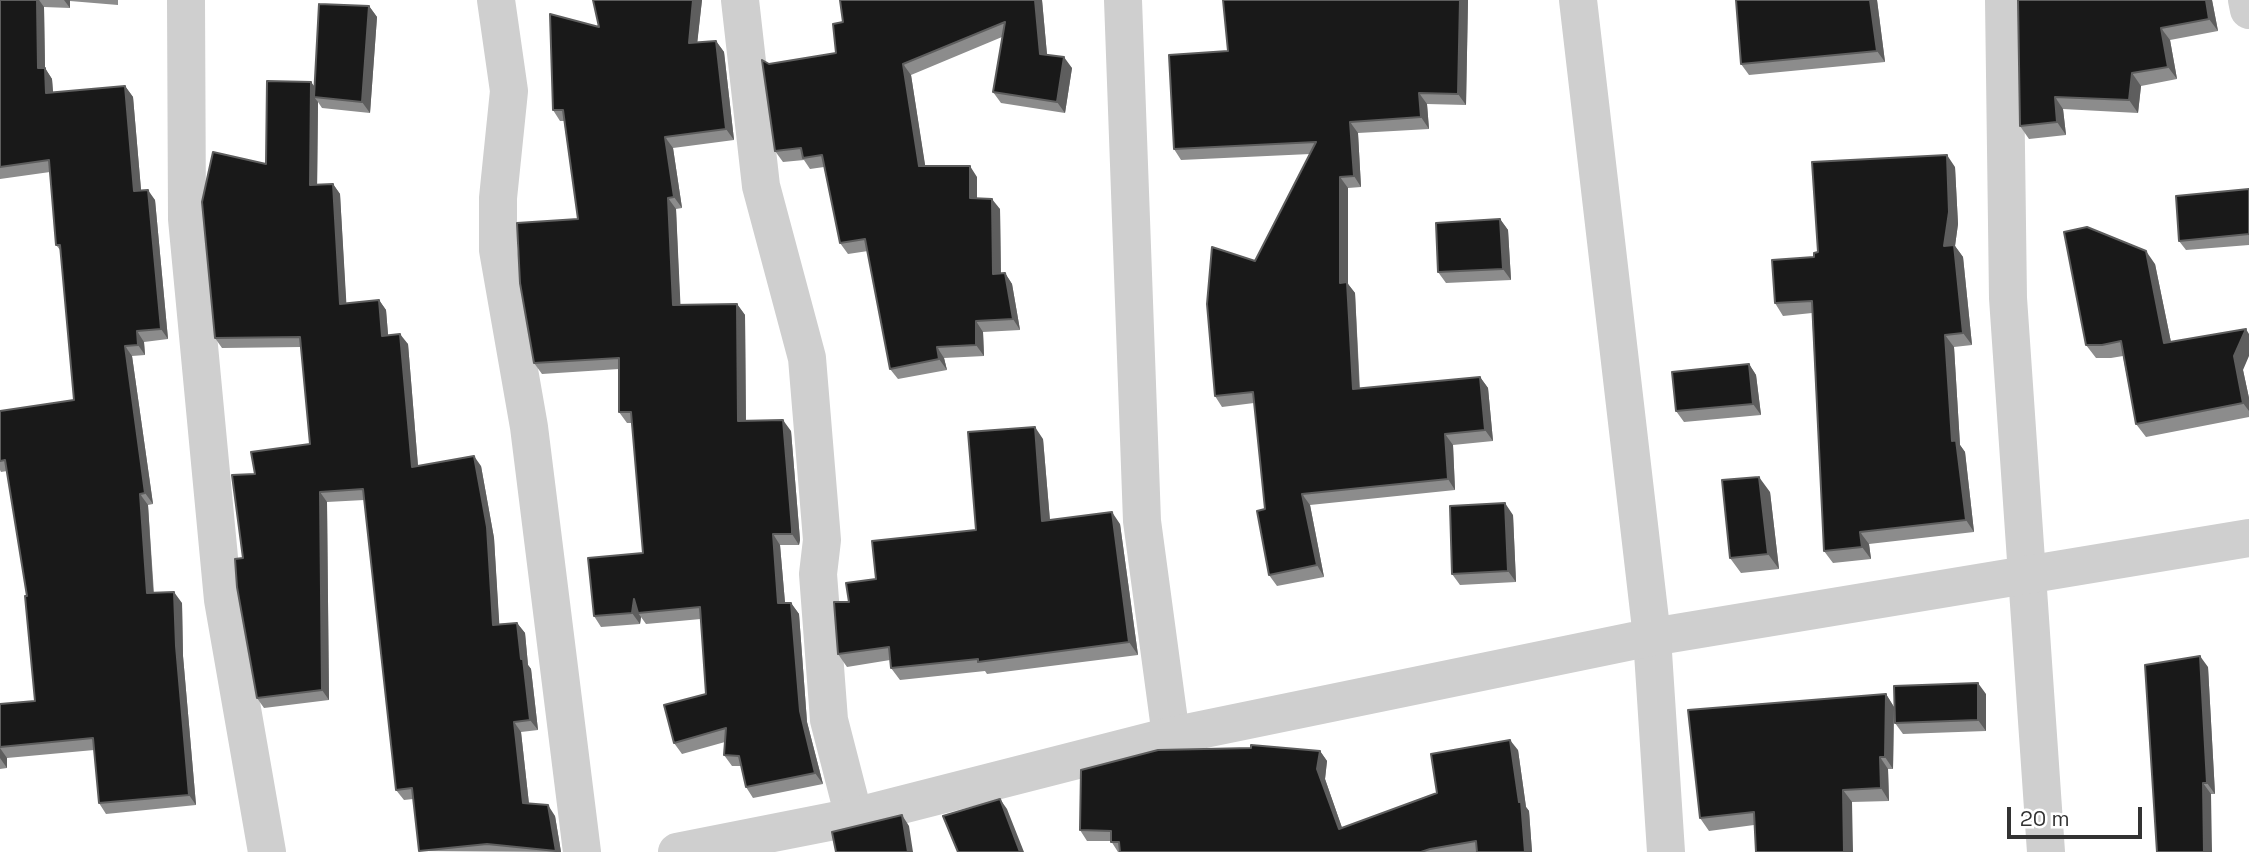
<!DOCTYPE html>
<html>
<head>
<meta charset="utf-8">
<style>
  body { margin:0 }
  #map { position:relative; width:2249px; height:852px; overflow:hidden; background:#fff; font-family:"Space Grotesk",sans-serif }
  canvas { display:block }
  .scale { position:absolute; left:2007px; top:807px; width:135px; height:32px; box-sizing:border-box; border:4px solid #323232; border-top:0; padding-left:9px; font-size:21px; line-height:24px; white-space:nowrap; color:#323232; -webkit-text-stroke:5px #fff; paint-order:stroke }
</style>
</head>
<body>
<div id="map">
<canvas width="2249" height="852"></canvas>
<div class="scale">20 m</div>
</div>
<script>
const ctx = document.querySelector('canvas').getContext('2d');
ctx.lineJoin = 'round';
const toPath = rows => new Path2D(rows.map(r => 'M' + r).join(''));
function trace(path, color, width, dash) { ctx.strokeStyle = color; ctx.lineWidth = width; ctx.lineCap = dash ? 'butt' : 'round'; ctx.setLineDash(dash || []); ctx.stroke(path); }
function fillPath(path, color) { ctx.fillStyle = color; ctx.fill(path, 'evenodd'); }
trace(toPath([
  [186,0,187,219,223,600,267,852],
  [496,0,509,91,498,198,498,250,529,427,582,852],
  [740,0,761,186,807,358,822,540,818,574,829,720,854,817],
  [1123,0,1142,521,1171,736],
  [2004,0,2008,298,2046,852],
  [2247,0,2249,10],
  [1652,637,1666,852]
]), '#cfcfcf', 38);
trace(toPath([
  [1578,0,1652,637],
  [677,852,854,817,1171,736,1652,637,2249,538]
]), '#cfcfcf', 38);
fillPath(toPath([
  [0,0,118,0,118,5,70,1,70,8,44,7,45,68,52,79,53,93,125,86,133,97,141,190,155,200,168,339,144,342,145,355,132,356,153,504,148,505,154,593,182,603,183,656,196,805,106,814,99,803,94,750,7,758,7,768,0,769,0,704,35,701,27,596,7,471,1,472,0,470,0,411,74,400,61,251,56,245,50,172,0,179],
  [593,0,702,0,697,43,716,41,724,52,734,140,673,148,682,208,676,209,680,305,737,304,745,315,746,421,791,431,800,540,799,545,780,545,785,603,791,603,799,614,807,722,823,784,753,798,746,787,741,766,732,766,724,755,725,742,682,754,674,743,706,694,701,619,646,624,641,617,640,624,601,627,594,616,643,553,632,423,627,423,619,412,619,369,542,374,534,363,578,219,564,121,560,121,553,110,599,27],
  [840,0,1042,0,1047,55,1072,68,1065,113,1001,103,993,92,1002,37,911,75,925,166,977,177,977,198,1000,209,1001,273,1005,273,1012,284,1020,330,983,332,984,356,944,358,947,370,898,379,890,369,868,251,848,254,840,243,824,167,810,169,804,160,783,162,775,151,769,64,836,53,843,22],
  [1468,0,1466,105,1427,104,1429,129,1358,133,1361,187,1348,188,1348,284,1355,293,1360,389,1480,377,1488,388,1493,441,1453,445,1455,490,1310,505,1324,577,1277,586,1269,575,1265,509,1254,403,1222,407,1215,396,1255,261,1310,154,1181,160,1174,149,1228,51],
  [1877,0,1885,62,1749,75,1741,64],
  [2018,0,2212,0,2218,31,2170,40,2177,79,2141,86,2138,113,2063,109,2066,135,2029,139,2020,126],
  [369,6,377,17,370,113,322,108,318,102,317,185,333,184,340,194,346,303,379,300,386,310,388,335,408,344,418,466,481,466,494,538,499,624,517,623,525,633,528,665,531,669,538,730,521,732,529,804,555,816,561,852,419,851,413,799,404,800,396,790,364,500,327,502,329,700,264,708,257,698,243,558,255,474,310,444,301,347,222,348,215,338,266,164,311,82,315,87],
  [1955,167,1958,224,1955,246,1963,257,1972,345,1954,347,1960,445,1965,452,1974,532,1869,544,1871,559,1833,563,1824,551,1812,313,1783,316,1775,303,1818,252],
  [2249,189,2249,245,2186,250,2179,241],
  [1500,219,1508,230,1511,280,1446,283,1438,272],
  [2155,264,2171,342,2243,370,2249,398,2249,417,2146,437,2136,424,2123,356,2111,358,2096,358,2086,345],
  [1749,364,1756,375,1761,415,1684,422,1676,411],
  [1043,439,1050,520,1120,524,1138,655,987,674,985,671,900,680,891,668,890,660,847,667,838,654,849,602,876,579,976,530],
  [1770,492,1779,569,1741,573,1730,558],
  [1513,515,1516,582,1460,585,1452,574],
  [2208,667,2215,794,2211,794,2157,852],
  [1886,694,1894,707,1893,769,1888,769,1889,801,1852,802,1754,825,1709,831,1700,818],
  [1986,694,1986,731,1903,734,1895,723],
  [1518,750,1526,807,1529,811,1532,852,1118,852,1111,841,1087,841,1080,830,1320,751,1327,761,1325,779,1342,828,1437,793]
]), '#8c8c8c');
fillPath(toPath([
  [37,0,39,0,44,7,45,68,52,79,54,104,46,93,38,68],
  [64,0,70,0,70,8],
  [693,0,702,0,696,54,689,43],
  [1035,0,1042,0,1048,65,1040,54],
  [1460,0,1468,0,1466,105,1458,94],
  [1870,0,1877,0,1885,62,1877,51],
  [2206,0,2212,0,2218,31,2209,19],
  [369,6,377,17,370,113,362,102],
  [2161,28,2170,40,2177,79,2168,67],
  [716,41,724,52,734,140,726,129],
  [1064,57,1072,68,1065,113,1057,102],
  [903,64,911,75,927,177,919,166],
  [2132,73,2141,86,2138,113,2129,100],
  [311,82,318,92,314,97,318,102,317,195,310,185],
  [125,86,133,97,142,201,134,191],
  [1419,93,1427,104,1429,129,1421,117],
  [2055,97,2063,109,2066,135,2057,122],
  [1350,122,1358,133,1361,187,1354,176],
  [665,137,673,148,682,208,674,197],
  [1947,155,1955,167,1958,224,1955,246,1963,257,1972,345,1963,333,1944,246],
  [970,166,977,177,977,209,970,198],
  [1340,177,1348,188,1348,284,1355,293,1360,401,1353,389,1340,283],
  [333,184,340,194,347,314,340,304],
  [148,190,155,200,168,339,161,329],
  [668,198,676,209,681,316,673,305],
  [992,199,1000,209,1001,285,993,274],
  [1500,219,1508,230,1511,280,1503,269],
  [2146,251,2155,264,2174,357,2164,343],
  [1005,273,1012,284,1020,330,1013,319],
  [379,300,386,310,389,346,382,336],
  [737,304,745,315,746,432,738,421],
  [976,321,983,332,984,356,976,345],
  [2246,329,2249,334,2249,356,2243,370,2249,398,2249,411,2243,403,2234,356],
  [137,331,144,342,145,355,138,345],
  [400,334,408,344,419,478,412,467],
  [1945,335,1954,347,1960,445,1965,452,1974,532,1966,520,1952,441],
  [125,346,132,356,153,504,145,493],
  [937,347,944,358,947,370,939,359],
  [1749,364,1756,375,1761,415,1753,404],
  [1480,377,1488,388,1493,441,1485,430],
  [783,420,791,431,800,540,799,545,792,534],
  [1035,427,1043,439,1051,533,1042,521],
  [1445,434,1453,445,1455,490,1448,479],
  [474,456,481,466,494,538,500,635,493,625],
  [1759,477,1770,492,1779,569,1768,554],
  [320,492,327,502,329,700,322,690],
  [140,494,148,505,154,603,147,593],
  [1302,494,1310,505,1324,577,1317,565],
  [1505,503,1513,515,1516,582,1508,571],
  [1112,512,1120,524,1138,655,1129,642],
  [1860,532,1869,544,1871,559,1862,547],
  [773,534,780,545,786,614,778,603],
  [174,592,182,603,183,656,196,805,189,795,176,646],
  [634,599,638,613,641,617,640,624,632,613],
  [791,603,799,614,807,722,823,784,815,773,800,711],
  [517,623,525,633,528,665,531,669,538,730,530,720,521,659],
  [2200,656,2208,667,2215,794,2207,783],
  [1978,683,1986,694,1986,731,1978,720],
  [1886,694,1894,707,1893,769,1885,757],
  [514,722,521,732,530,813,523,803],
  [1510,740,1518,750,1526,807,1529,811,1532,852,1525,852],
  [0,748,7,758,7,768,0,758],
  [1320,751,1327,761,1325,779,1346,839,1339,829,1317,769],
  [1880,757,1888,769,1889,801,1881,788],
  [2203,783,2211,794,2212,852,2204,852],
  [1843,790,1852,802,1853,852,1844,852],
  [1000,799,1007,809,1024,852,1020,852],
  [548,805,555,816,561,852,556,852,556,851],
  [902,815,909,826,913,852,908,852]
]), '#5e5e5e');
const building = toPath([
  [0,0,37,0,38,68,45,68,46,93,125,86,134,191,148,190,161,329,137,331,138,345,125,346,145,493,140,494,147,593,174,592,176,646,189,795,99,803,93,738,0,747,0,704,35,701,25,596,27,596,5,460,0,461,0,411,74,400,60,245,56,245,49,160,0,167,0,0],
  [593,0,693,0,689,43,716,41,726,129,665,137,674,197,668,198,673,305,737,304,738,421,783,420,792,529,792,534,773,534,778,603,791,603,800,711,815,773,746,787,739,756,724,755,726,728,674,743,664,705,706,694,700,607,638,613,634,599,632,613,594,616,588,558,643,553,631,412,619,412,619,358,534,363,520,283,517,223,578,219,563,110,553,110,550,14,599,27,593,0],
  [840,0,1035,0,1040,54,1064,57,1057,102,993,92,1005,22,903,64,919,166,970,166,970,198,992,199,993,274,1005,273,1013,319,976,321,976,345,937,347,939,359,890,369,865,239,840,243,822,155,803,158,801,148,775,151,762,60,769,64,836,53,833,24,843,22,840,0],
  [1223,0,1460,0,1458,94,1419,93,1421,117,1350,122,1354,176,1340,177,1340,283,1347,282,1353,389,1480,377,1485,430,1445,434,1448,479,1302,494,1317,565,1269,575,1257,511,1265,509,1253,392,1215,396,1207,304,1212,247,1255,261,1316,142,1174,149,1169,55,1228,51,1223,0],
  [1736,0,1870,0,1877,51,1741,64,1736,0],
  [2018,0,2206,0,2209,19,2161,28,2168,67,2132,73,2129,100,2055,97,2057,122,2020,126,2018,0],
  [319,4,369,6,362,102,314,97,319,4],
  [267,81,311,82,310,185,333,184,340,304,379,300,382,336,400,334,412,467,474,456,487,527,493,625,517,623,521,659,523,659,530,720,514,722,523,803,548,805,556,851,487,844,419,851,412,788,396,790,363,489,320,492,322,690,257,698,237,587,235,559,243,558,232,475,255,474,251,452,310,444,300,337,215,338,202,202,213,152,266,164,267,81],
  [1947,155,1949,212,1944,246,1954,245,1963,333,1945,335,1952,441,1956,440,1966,520,1860,532,1862,547,1824,551,1812,301,1775,303,1772,260,1814,257,1814,253,1818,252,1812,162,1947,155],
  [2249,189,2249,234,2179,241,2176,196,2249,189],
  [1500,219,1503,269,1438,272,1436,223,1500,219],
  [2087,227,2146,251,2164,343,2246,329,2234,356,2243,403,2136,424,2121,341,2102,345,2086,345,2064,232,2087,227],
  [1749,364,1753,404,1676,411,1672,372,1749,364],
  [1035,427,1042,521,1112,512,1129,642,978,662,978,659,891,668,889,647,838,654,834,602,849,602,846,583,876,579,872,541,976,530,968,432,1035,427],
  [1759,477,1768,554,1730,558,1722,480,1759,477],
  [1505,503,1508,571,1452,574,1450,506,1505,503],
  [2200,656,2207,783,2203,783,2204,852,2157,852,2145,665,2200,656],
  [1978,683,1978,720,1895,723,1894,686,1978,683],
  [1886,694,1885,757,1880,757,1881,788,1843,790,1844,852,1756,852,1754,812,1700,818,1688,710,1886,694],
  [1510,740,1519,802,1521,801,1525,852,1477,852,1476,841,1430,849,1421,852,1120,852,1119,842,1111,842,1111,831,1080,830,1081,770,1158,750,1251,748,1251,745,1320,751,1317,769,1339,829,1437,793,1431,754,1510,740],
  [1000,799,1020,852,958,852,943,816,1000,799],
  [902,815,908,852,836,852,832,832,902,815]
]);
fillPath(building, '#191919');
trace(building, '#5e5e5e', 2);
</script>
</body>
</html>
